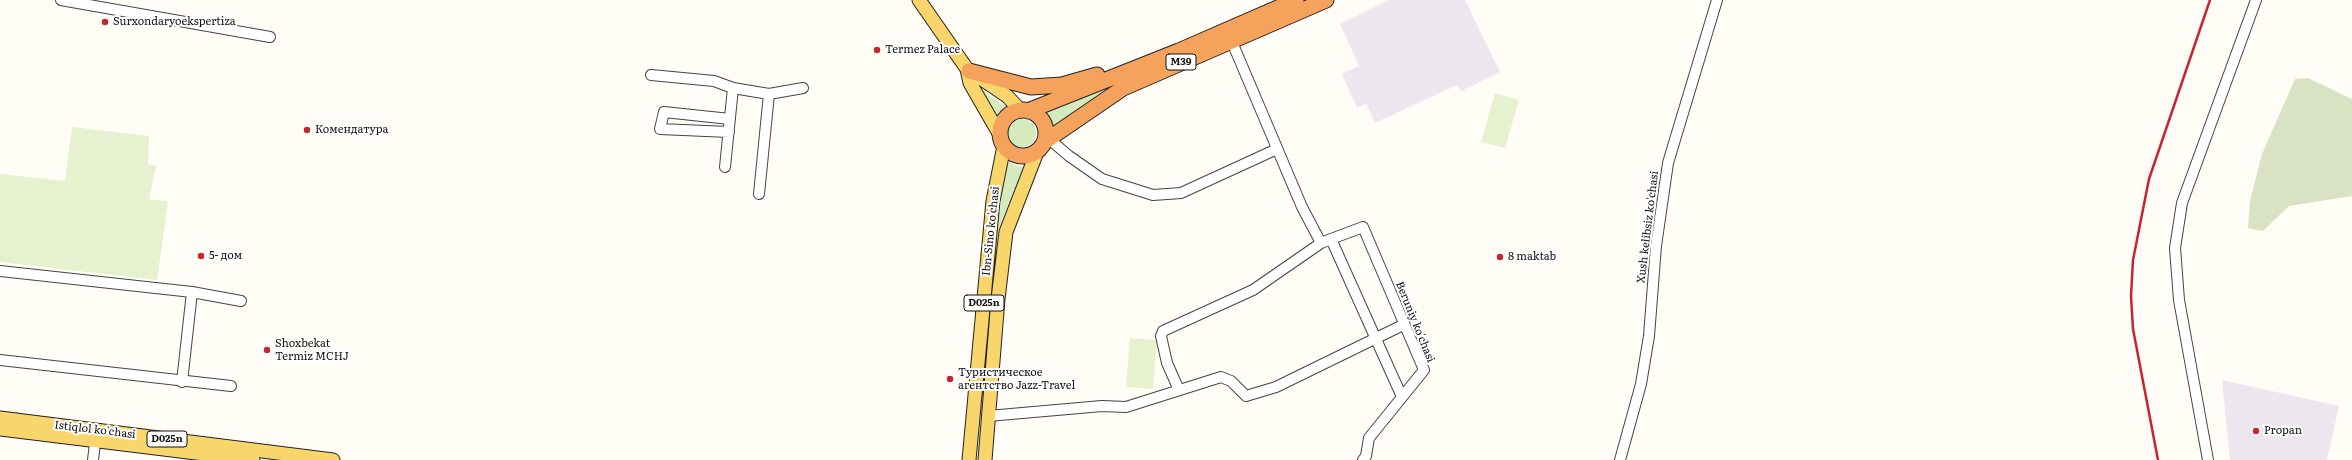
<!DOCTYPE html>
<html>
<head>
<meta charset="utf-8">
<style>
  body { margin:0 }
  canvas { display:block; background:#fffdf5 }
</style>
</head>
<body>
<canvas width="2352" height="460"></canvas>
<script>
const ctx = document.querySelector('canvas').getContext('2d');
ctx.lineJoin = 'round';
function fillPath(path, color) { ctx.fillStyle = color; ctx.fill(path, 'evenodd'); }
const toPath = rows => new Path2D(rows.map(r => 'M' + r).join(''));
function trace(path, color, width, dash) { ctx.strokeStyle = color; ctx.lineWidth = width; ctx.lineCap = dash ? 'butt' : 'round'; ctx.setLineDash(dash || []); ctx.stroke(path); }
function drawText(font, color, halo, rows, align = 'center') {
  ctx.font = font + ' Literata,serif'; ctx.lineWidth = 4; ctx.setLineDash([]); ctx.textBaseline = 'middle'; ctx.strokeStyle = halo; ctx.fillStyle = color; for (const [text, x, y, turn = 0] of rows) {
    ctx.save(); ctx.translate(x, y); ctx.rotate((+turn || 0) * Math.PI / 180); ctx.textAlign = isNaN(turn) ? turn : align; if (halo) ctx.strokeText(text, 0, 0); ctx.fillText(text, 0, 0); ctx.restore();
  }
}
fillPath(toPath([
  [1389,0,1465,0,1500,72,1461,91,1457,85,1375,123,1366,104,1357,108,1342,74,1359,66,1340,24],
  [2222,380,2339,406,2327,460,2230,460]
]), '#eee6ef');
fillPath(toPath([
  [975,84,1005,107,995,116],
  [1104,90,1054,128,1050,117,1044,111],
  '1008 133a14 14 0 1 1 28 0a14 14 0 1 1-28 0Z',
  [1006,162,1023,167,997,233]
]), '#d5ebbd');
fillPath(toPath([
  [2308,78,2352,99,2352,196,2289,206,2263,231,2248,228,2250,201,2262,154,2295,79]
]), '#d9e3c4');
fillPath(toPath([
  [1495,93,1519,100,1505,148,1481,142],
  [72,127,149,136,148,164,156,166,149,199,168,201,157,280,0,262,0,174,65,181],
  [1130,338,1157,340,1153,389,1126,387]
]), '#e6f2cf');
const minor = toPath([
  [61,0,270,37],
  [1232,42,1302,207,1321,243,1331,239,1402,397],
  [651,75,714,81,733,88],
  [729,132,660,129,664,112,730,119],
  [1049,139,1069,156,1102,179,1153,195,1181,193,1277,149],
  [725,167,733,88,769,94,803,88],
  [759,194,769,94],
  [1331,239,1363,227,1424,370,1369,438,1366,456,1363,460],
  [0,271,192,292,241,301],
  [0,360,231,386],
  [182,382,192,292],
  [1179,390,1167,363,1161,336,1163,331,1253,290,1321,243],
  [988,416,1102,406,1126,407,1221,377,1231,381,1246,396,1276,387,1403,325],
  [93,460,96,435],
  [1620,460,1641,384,1649,336,1656,246,1668,163,1717,0],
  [2208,460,2179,300,2175,248,2182,203,2256,0]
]);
const major = toPath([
  [919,0,967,69,1007,96,1021,111],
  [967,69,970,83,1000,135],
  [0,418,333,460],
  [0,429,253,460],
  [969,460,993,201,1004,146],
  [985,460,998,299,1006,232,1037,152]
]);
const highway = toPath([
  [969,71,1031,87,1062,85,1097,75],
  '1000 133a23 23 0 1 1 46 0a23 23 0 1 1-46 0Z',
  [1028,111,1179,51,1296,0],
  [1044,142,1123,88,1326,0]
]);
trace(minor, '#444', 12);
trace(major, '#222', 15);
trace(highway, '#222', 17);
trace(minor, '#fff', 10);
trace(major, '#f9d66b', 13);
trace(highway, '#f5a25d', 15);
trace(toPath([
  [2158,460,2133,329,2131,296,2133,260,2149,179,2210,0]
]), '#c4262e', 2.5);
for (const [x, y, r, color] of [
  [105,22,4,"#c4262e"],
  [877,50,4,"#c4262e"],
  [307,130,4,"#c4262e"],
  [201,256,4,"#c4262e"],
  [1500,257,4,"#c4262e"],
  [267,350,4,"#c4262e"],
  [950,379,4,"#c4262e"],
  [2256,431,4,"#c4262e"]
]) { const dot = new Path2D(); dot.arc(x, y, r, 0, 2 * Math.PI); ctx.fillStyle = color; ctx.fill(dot); trace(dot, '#fff', 1.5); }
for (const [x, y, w] of [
  [1181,62,30],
  [984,303,40],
  [167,439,40]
]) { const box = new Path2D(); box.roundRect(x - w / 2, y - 8, w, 16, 3); ctx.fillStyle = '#fff'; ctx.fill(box); trace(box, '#111', 1); }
drawText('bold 10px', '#111', null, [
  ["M39",1181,62],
  ["D025n",984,303],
  ["D025n",167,439]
]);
drawText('11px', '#111', '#fff', [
  ["Surxondaryoekspertiza",113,22],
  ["Termez Palace",885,50],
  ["Комендатура",315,130],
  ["5- дом",209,256],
  ["8 maktab",1508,257],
  ["Shoxbekat",275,344],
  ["Termiz MCHJ",275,357],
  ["Туристическое",958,373],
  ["агентство Jazz-Travel",958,386],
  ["Propan",2264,431]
], 'left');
drawText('11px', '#111', '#fff', [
  ["Xush kelibsiz ko'chasi",1648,227,-83],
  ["Ibn-Sino ko'chasi",991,231,-84],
  ["Beruniy ko'chasi",1415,322,68],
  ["Istiqlol ko'chasi",95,430,7]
]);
</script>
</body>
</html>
